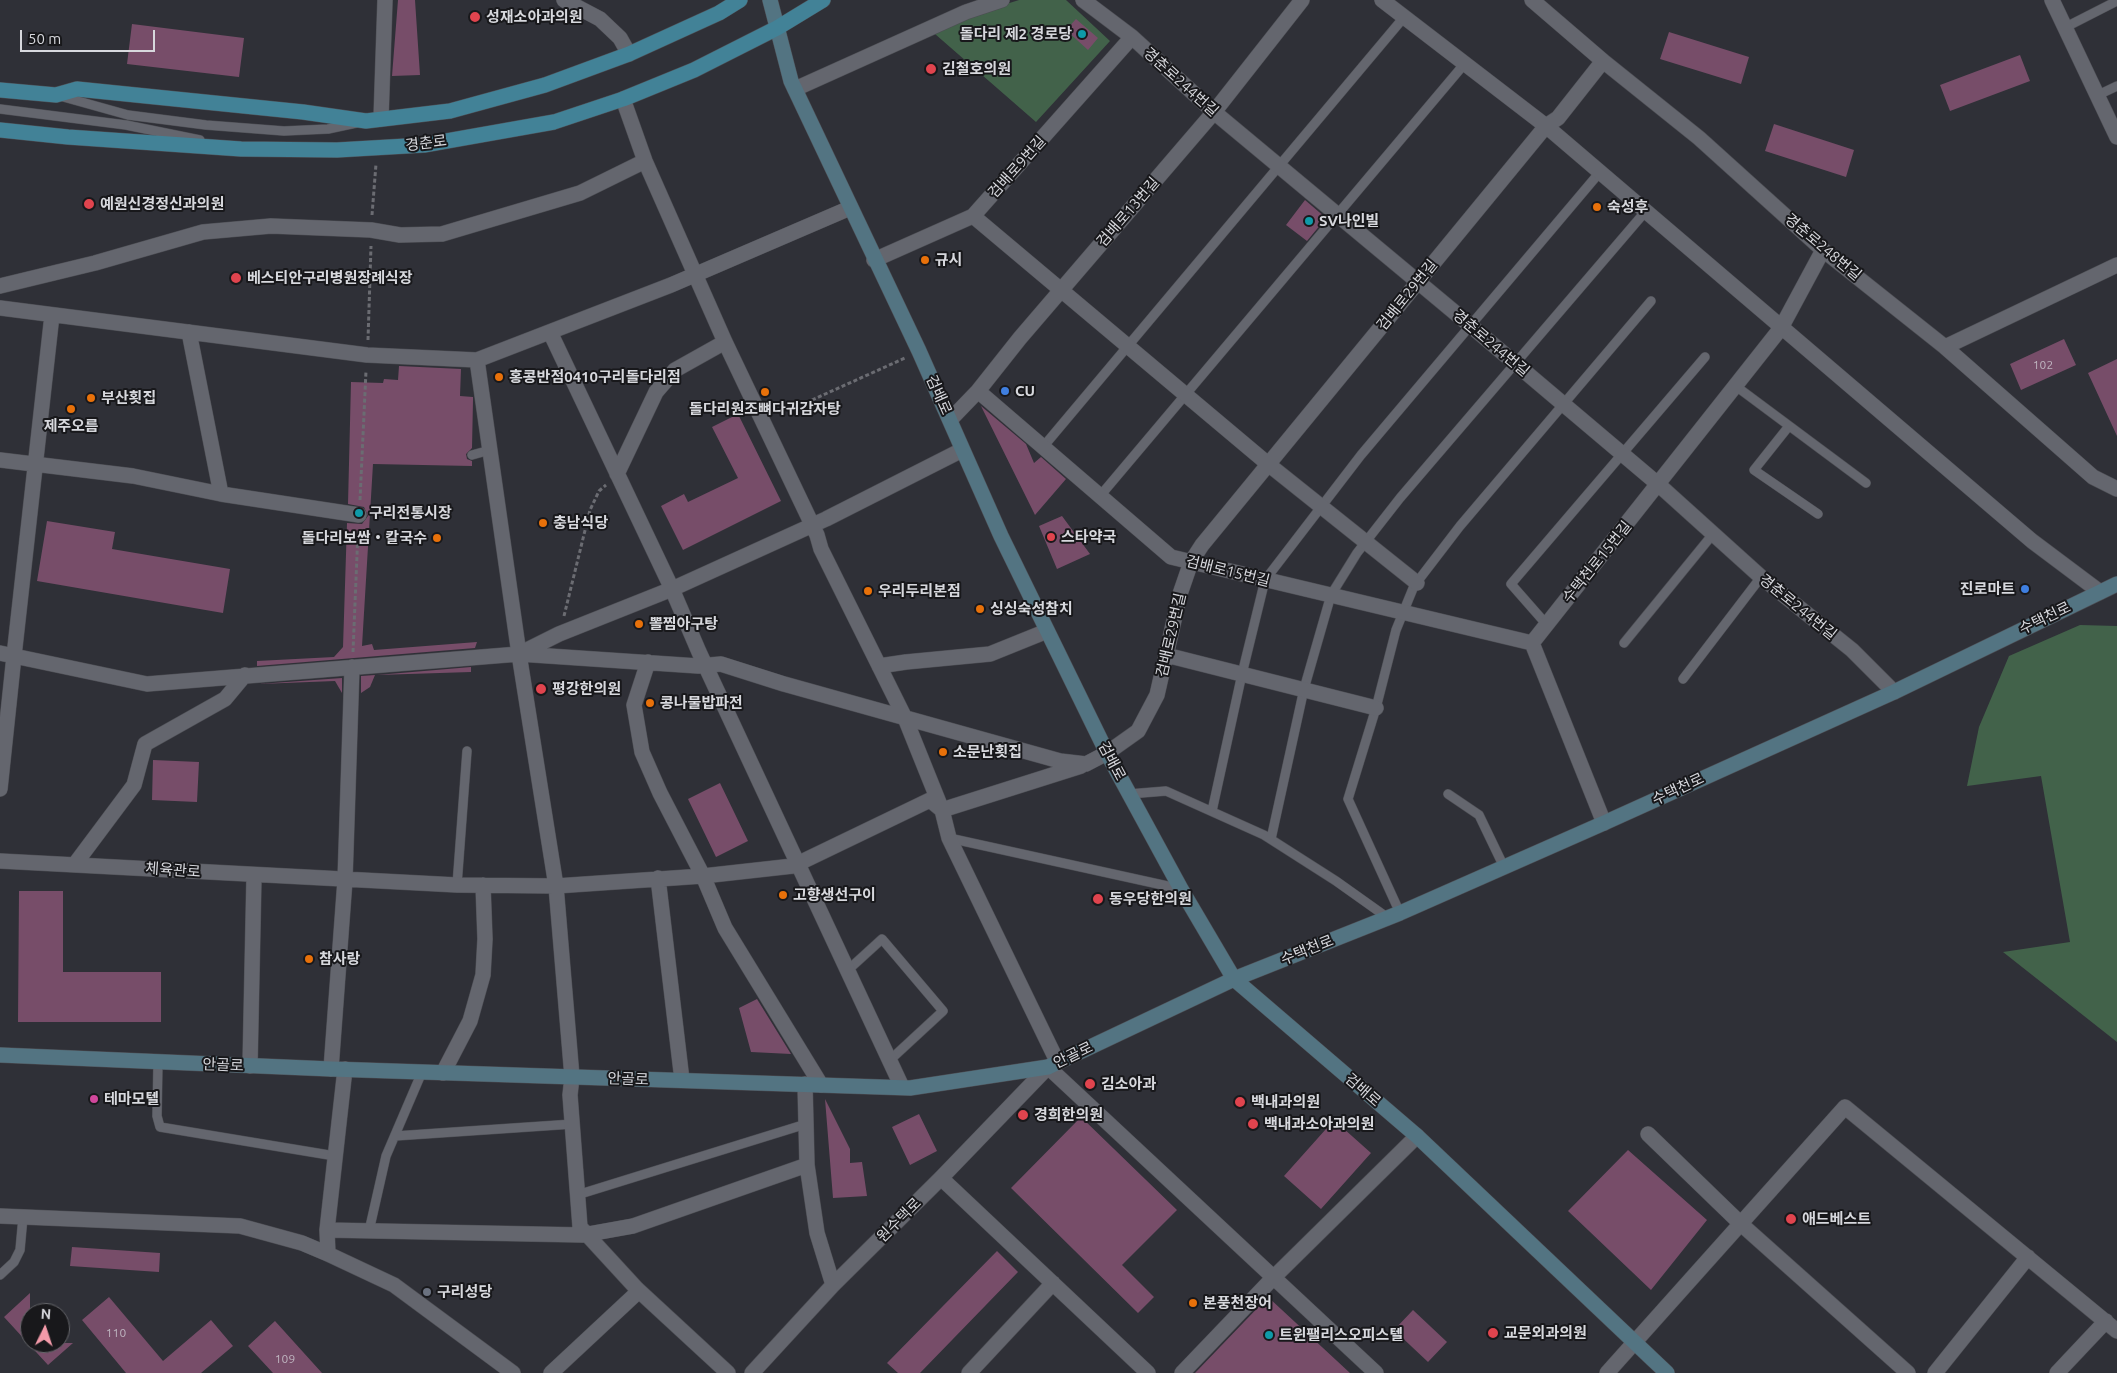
<!DOCTYPE html>
<html>
<head>
<meta charset="utf-8">
<style>
  body { margin:0 }
  #map { position:relative; width:2117px; height:1373px; overflow:hidden; background:#2f3037; font-family:Ubuntu,sans-serif }
  canvas { display:block }
  .north { position:absolute; left:20px; top:1303px; width:50px; height:50px; box-sizing:border-box; background:#18181b; border:1px solid #646569; border-radius:50%; rotate:4deg; font-size:14px; font-weight:700; line-height:20px; text-align:center; color:#d7d8dd }
  .north::after { content:''; display:block; margin:auto; width:18px; height:22px; background:#f39aa9; clip-path:polygon(50% 0,100% 100%,50% 72%,0 100%) }
  .scale { position:absolute; left:20px; top:30px; width:135px; height:22px; box-sizing:border-box; border:2px solid #d7d8dd; border-top:0; padding-left:6px; font-size:15px; line-height:18px; white-space:nowrap; color:#d7d8dd; -webkit-text-stroke:4px #18181b; paint-order:stroke }
</style>
</head>
<body>
<div id="map">
<canvas width="2117" height="1373"></canvas>
<div class="north">N</div>
<div class="scale">50 m</div>
</div>
<script>
const ctx = document.querySelector('canvas').getContext('2d');
ctx.lineJoin = 'round';
function fillPath(path, color) { ctx.fillStyle = color; ctx.fill(path, 'evenodd'); }
const toPath = rows => new Path2D(rows.map(r => 'M' + r).join(''));
function trace(path, color, width, dash) { ctx.strokeStyle = color; ctx.lineWidth = width; ctx.lineCap = dash ? 'butt' : 'round'; ctx.setLineDash(dash || []); ctx.stroke(path); }
function drawText(font, color, halo, rows, align = 'center') {
  ctx.font = font + ' Ubuntu,"Noto Sans KR",sans-serif'; ctx.lineWidth = 4; ctx.setLineDash([]); ctx.textBaseline = 'middle'; ctx.strokeStyle = halo; ctx.fillStyle = color; for (const [text, x, y, turn = 0] of rows) {
    ctx.save(); ctx.translate(x, y); ctx.rotate((+turn || 0) * Math.PI / 180); ctx.textAlign = isNaN(turn) ? turn : align; if (halo) ctx.strokeText(text, 0, 0); ctx.fillText(text, 0, 0); ctx.restore();
  }
}
fillPath(toPath([
  [1019,0,1066,0,1110,41,1036,122,935,34,978,13],
  [2080,625,2117,626,2117,1042,2003,952,2070,942,2041,776,1967,786,1979,727,2009,656]
]), '#42624a');
fillPath(toPath([
  [398,0,415,0,420,75,392,76],
  [1076,19,1098,38,1088,50,1066,30],
  [132,24,244,38,239,77,127,64],
  [1669,32,1749,57,1741,84,1660,59],
  [2020,55,2030,81,1950,111,1940,85],
  [1774,124,1854,150,1846,177,1765,151],
  [1305,200,1326,218,1307,241,1286,225],
  [2064,339,2076,365,2021,390,2010,364],
  [2117,359,2117,436,2088,373],
  [399,366,461,369,460,396,473,397,473,400,472,448,466,454,467,459,472,461,472,466,373,464,362,646,372,644,374,650,477,642,475,648,257,666,257,661,334,657,343,647,347,523,362,524,368,516,364,507,348,504,351,382,383,383,384,379,398,380],
  [981,406,1026,444,1034,463,1041,457,1066,479,1035,515],
  [738,414,781,501,683,550,661,506,684,494,688,502,738,478,712,427],
  [1062,516,1090,554,1057,569,1039,526],
  [47,521,115,532,112,549,230,569,223,613,37,581],
  [471,667,471,672,377,675],
  [375,675,370,687,361,693,361,676],
  [342,678,342,693,335,681,259,684],
  [153,760,199,762,197,802,152,800],
  [720,783,748,841,716,857,688,799],
  [19,891,63,891,63,972,161,972,161,1022,18,1022],
  [757,999,791,1054,751,1052,739,1008],
  [825,1099,850,1149,850,1163,862,1162,867,1196,833,1198],
  [919,1114,937,1151,910,1165,892,1127],
  [1081,1117,1177,1210,1122,1265,1154,1297,1138,1313,1011,1188],
  [1334,1120,1371,1153,1321,1209,1284,1176],
  [1628,1150,1707,1220,1651,1290,1568,1211],
  [72,1247,160,1253,159,1272,70,1266],
  [997,1251,1018,1272,920,1373,898,1373,887,1363],
  [30,1293,30,1343,73,1343,48,1365,4,1317],
  [109,1297,163,1361,211,1320,233,1346,201,1373,126,1373,82,1320],
  [1268,1297,1350,1373,1195,1373],
  [1413,1310,1447,1342,1428,1362,1394,1330],
  [275,1321,322,1373,273,1373,248,1346]
]), '#774d69');
const lane = toPath([
  [2064,28,2117,1],
  [2098,95,2117,86],
  [60,96,128,115,206,125,284,131,328,129,356,123],
  [0,109,126,125,200,140],
  [1737,387,1866,483],
  [1789,426,1754,470,1818,514],
  [1043,447,1405,16],
  [472,455,490,450],
  [1100,496,1466,62],
  [1547,625,1511,584,1705,357],
  [1624,643,1713,534],
  [1683,679,1761,577],
  [1129,794,1166,791,1264,835,1336,881,1388,918],
  [1448,794,1479,815,1504,867],
  [1212,811,1242,674,1265,580,1361,455,1600,172],
  [949,838,1181,889],
  [1271,839,1304,689,1331,595,1357,553,1400,498,1645,212],
  [457,885,467,751],
  [1400,913,1348,799,1376,708,1396,630,1414,586,1460,526,1651,301],
  [848,970,882,939,943,1011,890,1060],
  [158,1062,157,1116,160,1127,335,1156],
  [395,1136,573,1124],
  [577,1195,806,1124],
  [369,1231,386,1156,422,1072],
  [0,1275,14,1262,20,1250,23,1217]
]);
const street = toPath([
  [564,0,600,19,620,38,629,54],
  [1083,0,1132,37,1214,112,1471,326,1659,485,1761,577,1852,650,1894,692],
  [1382,0,1546,126,2032,541,2100,592],
  [1532,0,1603,61,1699,138,1823,250,1945,347,2093,477,2117,489],
  [2052,0,2117,137],
  [795,89,966,12,1002,0],
  [623,99,645,161,725,342,817,535,821,549,905,718,942,810,1081,766],
  [381,119,385,0],
  [973,216,1268,464,1417,583],
  [874,260,973,216,1132,37],
  [0,286,95,263,203,232,271,226,371,230,400,235,442,234,580,193,645,161],
  [0,308,367,355,477,360,671,285,850,208],
  [52,315,14,656,147,684,519,654,698,666,721,664,784,684,1060,761,1086,764,1107,753,1138,731,1157,695,1180,594,1191,562,1202,545,1546,126,1558,118,1603,61],
  [189,332,221,494],
  [550,332,672,589,699,652,902,1087],
  [1945,347,2117,265],
  [477,360,519,654,559,634,672,589,826,519,962,450],
  [978,391,1171,557,1532,643],
  [950,420,978,391,1020,338,1214,112,1302,0],
  [0,460,133,476,221,494,359,515],
  [617,474,656,392,675,370,725,342],
  [0,653,14,656,0,789],
  [519,654,556,886,572,1077,570,1095,580,1227,637,1289,728,1373],
  [1166,655,1376,708],
  [648,662,634,705,642,752,660,793,703,876,725,928,821,1085],
  [879,666,906,662,990,654,1047,631],
  [1604,823,1532,643,1781,328,1823,250],
  [0,861,457,885,556,886,703,876,793,866,930,800,942,810,949,838,1057,1061],
  [75,864,134,785,145,744,225,699,245,675],
  [658,878,682,1080],
  [250,1066,254,876],
  [331,1069,345,880,352,667],
  [345,1069,327,1230,328,1254,394,1285,513,1373],
  [443,1073,470,1021,483,975,485,939,483,885],
  [805,1084,807,1165,817,1233,833,1285],
  [1648,1134,1741,1224,1908,1373],
  [941,1178,1148,1373],
  [0,1216,240,1226,302,1243,328,1254],
  [327,1230,583,1235,633,1226,807,1165],
  [551,1373,639,1291],
  [752,1373,833,1285,941,1178,1048,1067,1376,1373],
  [969,1373,1053,1283],
  [1182,1373,1273,1278,1417,1136],
  [1607,1373,1845,1107,2117,1331],
  [1935,1373,2028,1257],
  [2057,1373,2106,1321]
]);
const secondary = toPath([
  [770,0,791,81,919,351,1001,536,1107,753,1181,889,1234,979,1417,1136,1667,1373],
  [0,1055,331,1069,910,1088,1048,1067,1234,979,1400,913,1604,823,1894,692,2117,584]
]);
const primary = toPath([
  [0,90,56,95,77,89,303,112,366,121,450,111,545,85,629,54,719,13,740,0],
  [0,130,68,137,241,149,337,150,424,145,554,122,623,99,694,70,777,28,823,0]
]);
trace(lane, '#4d4e54', 10);
trace(street, '#4d4e54', 16);
trace(secondary, '#4d4e54', 16);
trace(primary, '#4d4e54', 16);
trace(toPath([
  [372,215,376,164],
  [368,340,371,246],
  [812,400,905,358],
  [360,500,366,371],
  [564,616,590,510,599,491,606,485],
  [353,652,358,531]
]), '#6b6c72', 3, [4, 2.5]);
trace(lane, '#64666e', 9);
trace(street, '#64666e', 15);
trace(secondary, '#537482', 15);
trace(primary, '#428297', 15);
for (const [x, y, r, color] of [
  [475,17,6,"#e0444e"],
  [1082,34,5,"#0f9aa8"],
  [931,69,6,"#e0444e"],
  [89,204,6,"#e0444e"],
  [1597,207,5,"#e8710a"],
  [1309,221,5,"#0f9aa8"],
  [925,260,5,"#e8710a"],
  [236,278,6,"#e0444e"],
  [499,377,5,"#e8710a"],
  [1005,391,5,"#3f7fe0"],
  [765,392,5,"#e8710a"],
  [91,398,5,"#e8710a"],
  [71,409,5,"#e8710a"],
  [359,513,5,"#0f9aa8"],
  [543,523,5,"#e8710a"],
  [1051,537,5,"#e0444e"],
  [437,538,5,"#e8710a"],
  [2025,589,5,"#3f7fe0"],
  [868,591,5,"#e8710a"],
  [980,609,5,"#e8710a"],
  [639,624,5,"#e8710a"],
  [541,689,6,"#e0444e"],
  [650,703,5,"#e8710a"],
  [943,752,5,"#e8710a"],
  [783,895,5,"#e8710a"],
  [1098,899,6,"#e0444e"],
  [309,959,5,"#e8710a"],
  [1090,1084,6,"#e0444e"],
  [94,1099,5,"#d1479c"],
  [1240,1102,6,"#e0444e"],
  [1023,1115,6,"#e0444e"],
  [1253,1124,6,"#e0444e"],
  [1791,1219,6,"#e0444e"],
  [427,1292,5,"#6b7280"],
  [1193,1303,5,"#e8710a"],
  [1493,1333,6,"#e0444e"],
  [1269,1335,5,"#0f9aa8"]
]) { const dot = new Path2D(); dot.arc(x, y, r, 0, 2 * Math.PI); ctx.fillStyle = color; ctx.fill(dot); trace(dot, '#18181b', 2); }
drawText('12px', '#bfb5c0', null, [
  ["102",2043,365],
  ["110",116,1333],
  ["109",285,1359]
]);
drawText('bold 15px', '#d7d8dd', '#18181b', [
  ["성재소아과의원",486,17],
  ["돌다리 제2 경로당",1072,34,"right"],
  ["김철호의원",942,69],
  ["예원신경정신과의원",100,204],
  ["숙성후",1607,207],
  ["SV나인빌",1319,221],
  ["규시",935,260],
  ["베스티안구리병원장례식장",247,278],
  ["홍콩반점0410구리돌다리점",509,377],
  ["CU",1015,391],
  ["부산횟집",101,398],
  ["돌다리원조뼈다귀감자탕",765,409,"center"],
  ["제주오름",71,426,"center"],
  ["구리전통시장",369,513],
  ["충남식당",553,523],
  ["스타약국",1061,537],
  ["돌다리보쌈・칼국수",427,538,"right"],
  ["진로마트",2015,589,"right"],
  ["우리두리본점",878,591],
  ["싱싱숙성참치",990,609],
  ["뽈찜아구탕",649,624],
  ["평강한의원",552,689],
  ["콩나물밥파전",660,703],
  ["소문난횟집",953,752],
  ["고향생선구이",793,895],
  ["동우당한의원",1109,899],
  ["참사랑",319,959],
  ["김소아과",1101,1084],
  ["테마모텔",104,1099],
  ["백내과의원",1251,1102],
  ["경희한의원",1034,1115],
  ["백내과소아과의원",1264,1124],
  ["애드베스트",1802,1219],
  ["구리성당",437,1292],
  ["본풍천장어",1203,1303],
  ["교문외과의원",1504,1333],
  ["트윈팰리스오피스텔",1279,1335]
], 'left');
drawText('15px', '#d7d8dd', '#18181b', [
  ["경춘로244번길",1181,82,42],
  ["경춘로",426,143,-7],
  ["검배로9번길",1017,167,-48],
  ["검배로13번길",1128,212,-49],
  ["경춘로248번길",1823,247,40],
  ["검배로29번길",1407,295,-51],
  ["경춘로244번길",1491,343,40],
  ["검배로",939,395,66],
  ["수택천로15번길",1597,562,-51],
  ["검배로15번길",1228,571,14],
  ["경춘로244번길",1798,607,39],
  ["수택천로",2045,618,-26],
  ["검배로29번길",1171,635,-77],
  ["검배로",1112,761,62],
  ["수택천로",1678,789,-25],
  ["체육관로",173,870,4],
  ["수택천로",1307,950,-22],
  ["안골로",1073,1055,-26],
  ["안골로",223,1065,2],
  ["안골로",628,1079,2],
  ["검배로",1363,1090,41],
  ["원수택로",899,1220,-45]
]);
</script>
</body>
</html>
